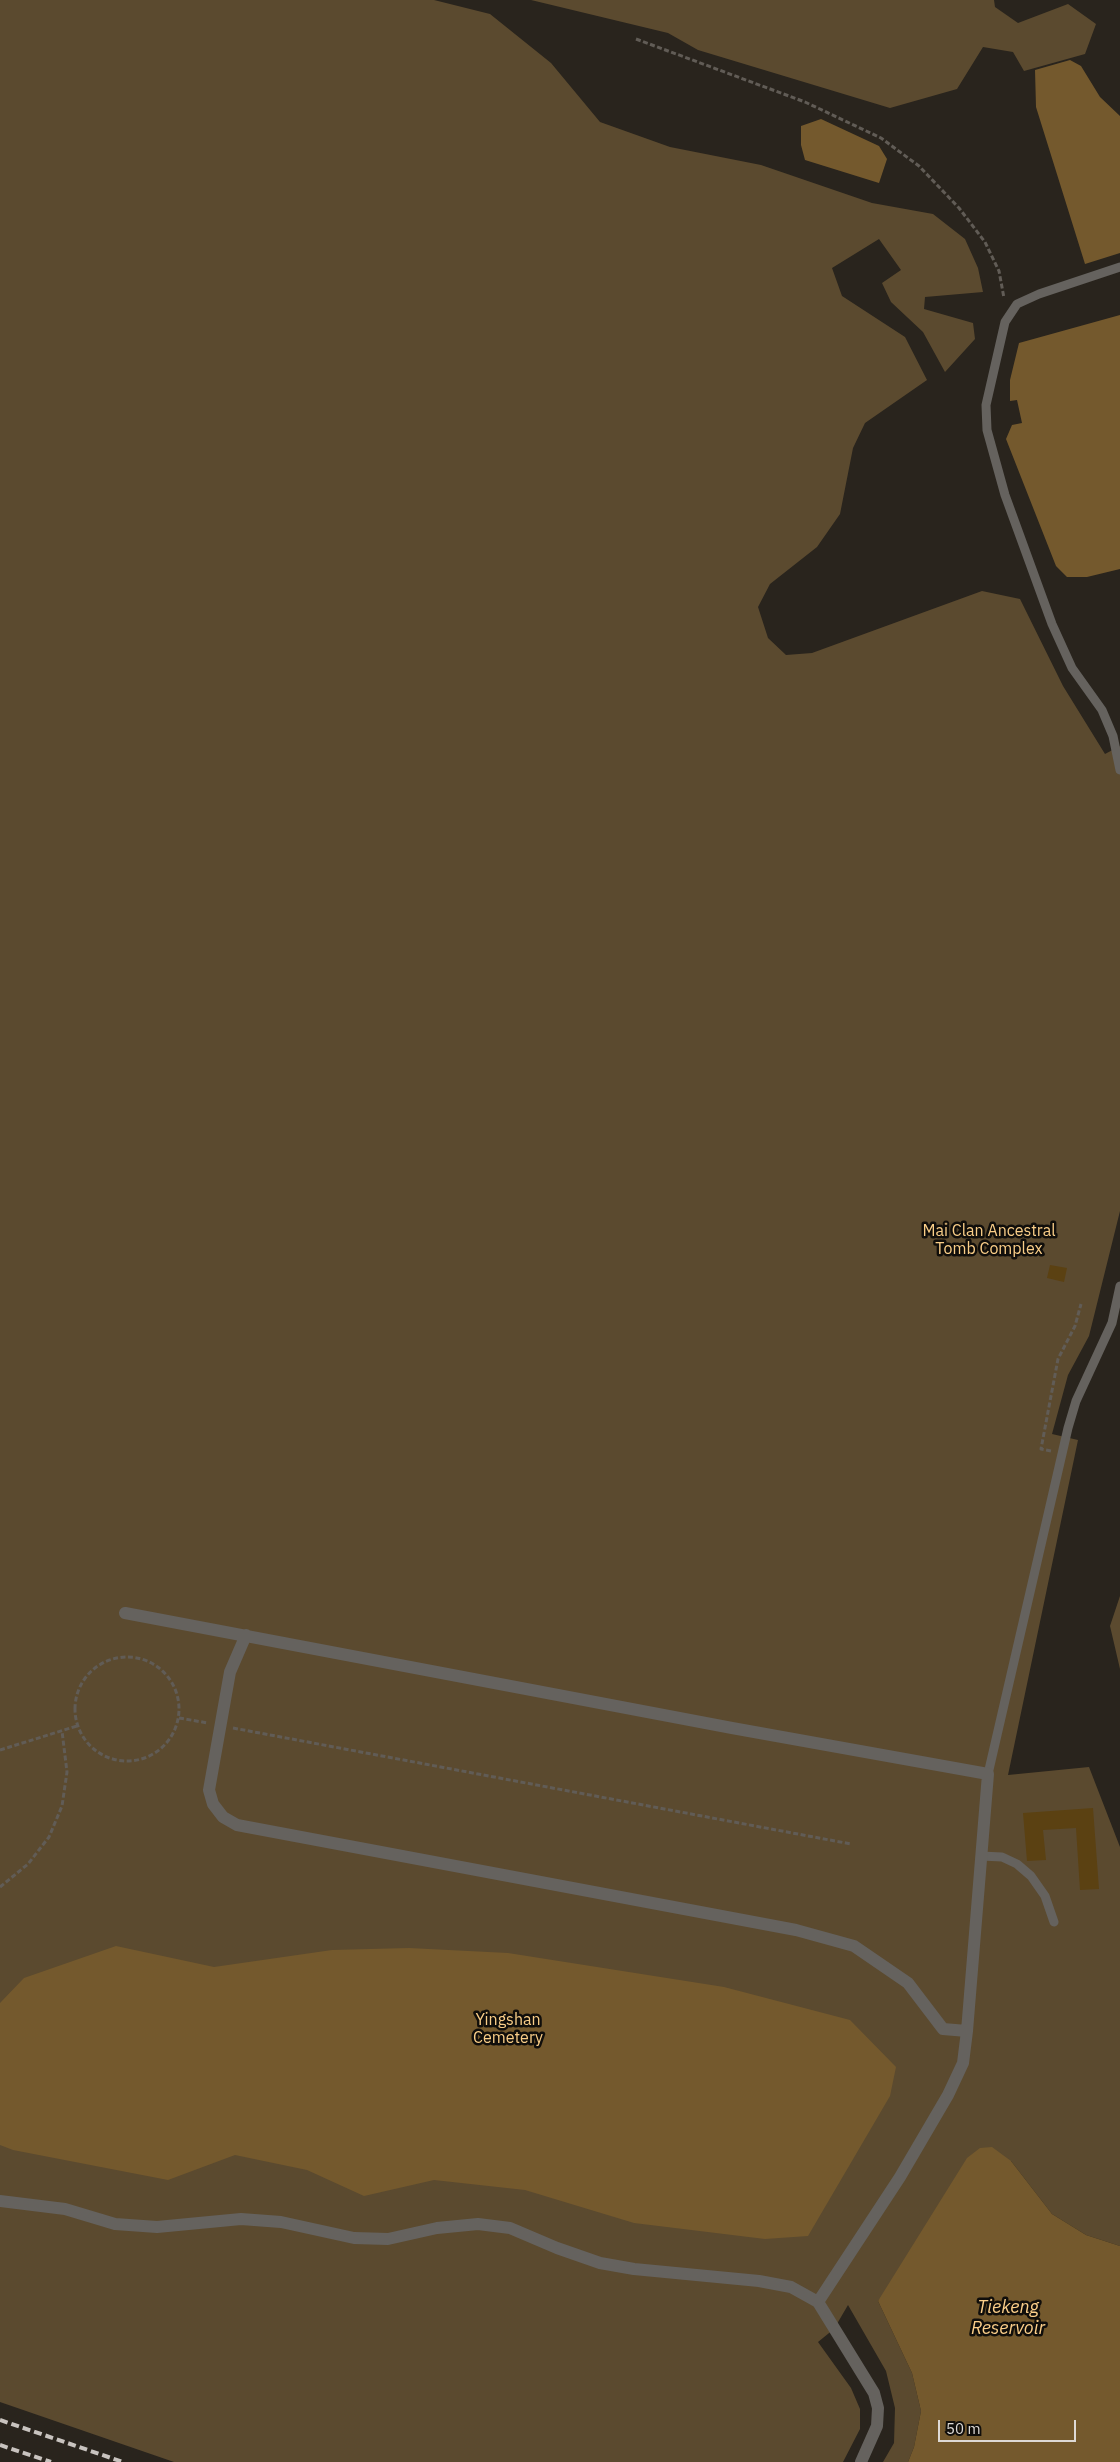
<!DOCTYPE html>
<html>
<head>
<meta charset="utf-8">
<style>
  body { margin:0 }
  #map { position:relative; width:1120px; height:2462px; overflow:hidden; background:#29241d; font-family:"IBM Plex Sans",sans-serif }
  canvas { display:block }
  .scale { position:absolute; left:938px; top:2420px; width:138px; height:22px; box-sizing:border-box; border:2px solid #dedad6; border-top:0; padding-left:6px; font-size:15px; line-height:18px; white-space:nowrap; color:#dedad6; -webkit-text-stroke:4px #100e0b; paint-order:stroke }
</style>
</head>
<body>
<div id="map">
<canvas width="1120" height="2462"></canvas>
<div class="scale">50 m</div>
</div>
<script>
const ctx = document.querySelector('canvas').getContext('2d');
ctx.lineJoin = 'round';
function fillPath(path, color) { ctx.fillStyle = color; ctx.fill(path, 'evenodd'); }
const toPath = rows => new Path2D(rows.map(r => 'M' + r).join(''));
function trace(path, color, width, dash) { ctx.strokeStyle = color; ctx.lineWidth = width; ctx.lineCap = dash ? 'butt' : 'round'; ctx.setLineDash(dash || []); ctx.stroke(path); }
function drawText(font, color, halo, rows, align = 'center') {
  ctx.font = font + ' "IBM Plex Sans",sans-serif'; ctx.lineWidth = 5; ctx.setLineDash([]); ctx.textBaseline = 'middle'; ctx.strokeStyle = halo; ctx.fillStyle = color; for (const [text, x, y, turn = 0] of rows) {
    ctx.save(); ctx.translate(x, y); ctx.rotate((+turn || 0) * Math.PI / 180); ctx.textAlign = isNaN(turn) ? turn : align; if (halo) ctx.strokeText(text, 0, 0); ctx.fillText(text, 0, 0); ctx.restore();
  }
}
fillPath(toPath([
  [0,0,434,0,490,14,551,63,600,122,670,147,761,165,872,203,933,214,965,239,978,268,983,292,925,297,924,309,973,323,975,339,945,372,923,332,891,302,882,283,901,270,879,239,832,268,842,296,905,337,927,380,865,423,853,448,840,514,817,547,770,584,758,607,768,638,786,655,812,653,982,591,1020,599,1063,686,1105,754,1120,746,1120,1211,1089,1336,1068,1375,1052,1434,1078,1440,1008,1775,1089,1767,1120,1847,1120,2246,1086,2235,1052,2214,1011,2161,878,2301,912,2373,921,2411,914,2447,908,2462,883,2462,894,2443,895,2408,886,2371,848,2305,834,2329,818,2342,851,2388,860,2409,860,2429,843,2462,174,2462,0,2402],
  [531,0,994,0,995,7,1018,23,1068,4,1096,24,1085,54,1024,71,1013,52,983,47,957,89,890,108,698,50,668,33],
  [1120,1596,1120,1669,1110,1626]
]), '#5b4a2f');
fillPath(toPath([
  [1070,60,1081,66,1100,97,1120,116,1120,253,1085,264,1036,107,1035,70],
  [821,119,879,146,887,159,879,183,805,160,801,145,801,126],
  [1120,315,1120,569,1087,577,1067,577,1056,566,1006,439,1012,425,1022,423,1017,400,1010,401,1010,380,1019,343],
  [116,1946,214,1967,332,1950,409,1948,508,1953,724,1987,850,2020,896,2067,890,2096,808,2236,765,2239,634,2223,525,2190,434,2180,364,2196,307,2170,235,2155,168,2180,13,2150,0,2145,0,2003,24,1978],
  [992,2147,1011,2161,1052,2214,1086,2235,1120,2246,1120,2462,908,2462,914,2447,921,2411,912,2373,878,2301,967,2158,980,2148]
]), '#74592d');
fillPath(toPath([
  [1050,1265,1067,1268,1064,1282,1047,1278],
  [1093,1808,1099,1889,1080,1890,1076,1828,1043,1830,1046,1860,1027,1861,1023,1813]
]), '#5b4112');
trace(toPath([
  [636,39,805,102,881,138,919,166,959,208,985,242,999,271,1004,298],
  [1051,1451,1041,1449,1058,1359,1075,1326,1081,1304],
  '75 1709a52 52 0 1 1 104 0a52 52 0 1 1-104 0Z',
  [179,1718,208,1723],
  [233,1728,851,1844],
  [0,1750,77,1726],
  [0,1887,28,1864,49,1837,62,1806,67,1772,62,1731]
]), '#615c56', 3, [5, 2.5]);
trace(toPath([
  [1120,267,1039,294,1017,304,1005,322,986,405,987,430,1005,495,1052,624,1072,668,1102,710,1113,736,1120,770],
  [988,1774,1068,1428,1076,1401,1112,1323,1120,1286],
  [981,1856,1002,1857,1017,1864,1031,1876,1045,1896,1054,1922]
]), '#65625e', 9);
trace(toPath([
  [125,1613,732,1728,988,1774,967,2031,963,2063,948,2095,900,2177,818,2302,874,2393,878,2408,877,2426,861,2462],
  [246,1635,230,1672,209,1790,213,1804,223,1817,237,1825,796,1930,854,1946,908,1983,943,2029,967,2031],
  [0,2201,65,2209,115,2224,157,2227,241,2219,281,2222,354,2238,388,2239,437,2228,478,2224,510,2228,557,2248,600,2263,634,2269,759,2281,791,2287,818,2302]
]), '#65625e', 12);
trace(toPath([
  [0,2420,123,2462],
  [0,2445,51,2462]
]), '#c8c3bf', 4, [8, 4]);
drawText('16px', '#face88', '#100e0b', [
  ["Mai Clan Ancestral",989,1231],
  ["Tomb Complex",989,1249],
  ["Yingshan",508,2020],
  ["Cemetery",508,2038]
]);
drawText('italic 18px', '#fccf8a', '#100e0b', [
  ["Tiekeng",1008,2308],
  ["Reservoir",1008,2329]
]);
</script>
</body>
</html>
